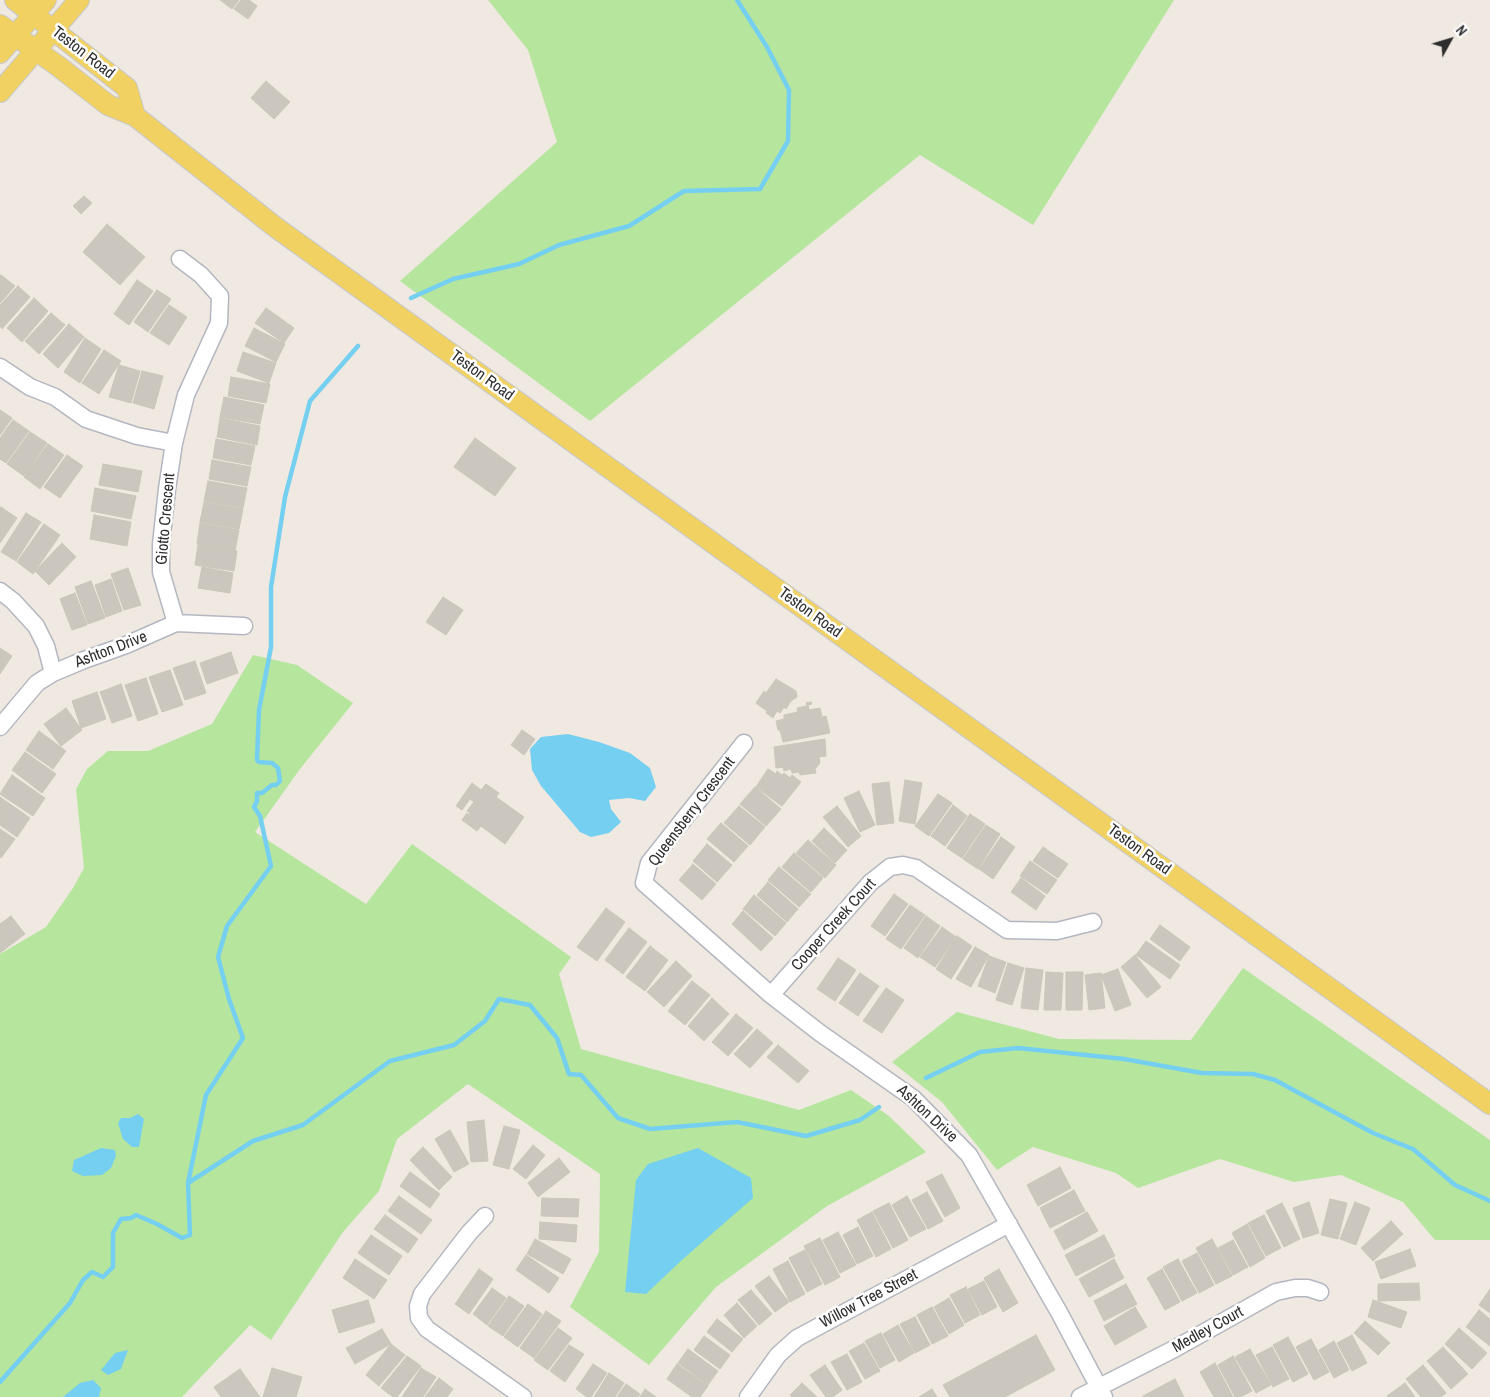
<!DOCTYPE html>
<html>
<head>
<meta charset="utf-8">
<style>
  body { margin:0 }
  #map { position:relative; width:1490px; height:1397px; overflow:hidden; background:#efe9e1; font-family:"Archivo Narrow",sans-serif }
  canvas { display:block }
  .north { position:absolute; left:1425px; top:15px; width:50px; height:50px; -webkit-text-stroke:4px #fff; paint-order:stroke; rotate:51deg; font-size:14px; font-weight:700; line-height:20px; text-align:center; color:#2e2e2e }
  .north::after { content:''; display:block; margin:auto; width:18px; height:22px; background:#2e2e2e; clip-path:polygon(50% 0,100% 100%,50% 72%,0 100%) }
</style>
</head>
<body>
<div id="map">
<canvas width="1490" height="1397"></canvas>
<div class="north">N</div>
</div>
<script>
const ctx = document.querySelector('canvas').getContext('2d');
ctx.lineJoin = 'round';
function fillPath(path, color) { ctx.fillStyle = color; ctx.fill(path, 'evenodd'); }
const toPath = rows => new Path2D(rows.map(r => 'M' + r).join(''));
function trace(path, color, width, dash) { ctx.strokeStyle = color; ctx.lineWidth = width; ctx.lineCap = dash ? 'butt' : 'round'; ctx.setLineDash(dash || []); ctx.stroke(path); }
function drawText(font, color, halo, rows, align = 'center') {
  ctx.font = font + ' "Archivo Narrow",sans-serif'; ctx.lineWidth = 5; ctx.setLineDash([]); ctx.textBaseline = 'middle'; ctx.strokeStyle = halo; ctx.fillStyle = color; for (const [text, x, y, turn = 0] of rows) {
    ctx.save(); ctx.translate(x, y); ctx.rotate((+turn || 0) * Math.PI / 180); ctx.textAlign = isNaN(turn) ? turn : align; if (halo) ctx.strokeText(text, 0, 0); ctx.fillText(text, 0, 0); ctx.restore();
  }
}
fillPath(toPath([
  [488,0,1174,0,1033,225,920,155,590,421,400,281,557,142,528,50],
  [253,655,297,665,353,703,300,769,255,832,366,904,412,844,571,957,559,974,581,1049,799,1110,851,1090,889,1116,926,1152,827,1206,716,1287,649,1365,570,1307,599,1252,600,1174,468,1084,397,1139,379,1191,343,1232,271,1340,250,1325,182,1397,0,1397,0,954,46,927,73,888,84,868,76,789,87,769,108,751,148,751,212,724],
  [1243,968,1490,1140,1490,1240,1435,1240,1403,1202,1341,1175,1294,1182,1220,1159,1138,1188,1116,1173,1033,1147,997,1170,942,1102,892,1062,957,1012,1059,1039,1191,1040]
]), '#b6e59e');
fillPath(toPath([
  [568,734,599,742,630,753,650,768,656,787,645,801,629,798,609,800,611,809,621,822,609,833,591,837,580,832,541,786,532,770,530,749,541,737],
  [138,1114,144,1119,139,1147,132,1147,123,1139,118,1123,121,1118,130,1118],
  [101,1148,115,1150,116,1156,111,1168,102,1175,83,1176,72,1171,74,1160],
  [698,1148,751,1178,753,1198,683,1259,646,1294,625,1292,636,1180,648,1164],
  [128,1350,121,1369,108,1375,101,1370,115,1353],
  [93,1380,101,1388,99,1397,63,1397,80,1383]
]), '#75cff0');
trace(toPath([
  [411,298,453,279,519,264,559,245,629,226,684,191,760,189,788,141,789,90,767,47,737,0],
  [926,1078,980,1052,1018,1048,1124,1059,1202,1073,1253,1074,1275,1080,1373,1133,1413,1149,1455,1185,1490,1201],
  [188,1183,253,1141,303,1125,390,1061,454,1045,485,1021,499,999,530,1005,557,1038,569,1074,581,1075,618,1118,650,1129,737,1122,806,1136,860,1120,879,1107],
  [0,1382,70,1303,83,1280,92,1272,103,1277,113,1267,113,1233,121,1219,131,1218,136,1215,157,1224,182,1238,190,1235,188,1183,206,1095,243,1038,229,999,218,957,227,926,271,866,260,816,254,807,257,801,257,793,262,793,272,785,276,785,280,781,278,768,272,763,259,762,257,760,259,710,271,647,271,587,285,497,310,401,358,346]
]), '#75cff0', 4.5);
const building = toPath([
  [220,0,239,0,232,9,220,0],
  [241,0,249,0,257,6,248,19,234,9,241,0],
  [266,81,290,102,274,119,251,98,266,81],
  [84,196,92,203,81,214,73,206,84,196],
  [107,224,145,257,120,285,83,252,107,224],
  [1,275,15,286,0,303,0,276,1,275],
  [137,280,153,291,129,325,114,314,137,280],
  [18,286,30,297,2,329,0,326,0,305,18,286],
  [157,290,171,299,148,332,134,322,157,290],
  [34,298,48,311,22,342,7,328,34,298],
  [169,305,187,317,169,345,150,333,169,305],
  [266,308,294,328,284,343,255,323,266,308],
  [51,313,65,325,39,354,25,341,51,313],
  [69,324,84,337,58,368,43,354,69,324],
  [254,328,285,344,276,362,245,346,254,328],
  [85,338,101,349,80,383,64,372,85,338],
  [104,350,121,361,99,394,82,383,104,350],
  [243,352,276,363,269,383,237,371,243,352],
  [119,365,140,371,131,403,109,397,119,365],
  [142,371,163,376,154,409,133,403,142,371],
  [231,377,270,384,266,403,228,396,231,377],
  [224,397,264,405,260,424,220,417,224,397],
  [0,410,12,418,0,435,0,410],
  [220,418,260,426,257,445,217,437,220,418],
  [13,420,29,431,6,463,0,459,0,438,13,420],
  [30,432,47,443,24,476,7,464,30,432],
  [475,438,516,468,495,496,454,467,475,438],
  [216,439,255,446,251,465,213,458,216,439],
  [48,444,64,455,40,489,24,477,48,444],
  [67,455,83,466,60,498,44,487,67,455],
  [212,460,251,467,247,486,209,479,212,460],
  [103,464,142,471,138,492,99,485,103,464],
  [208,481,247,488,243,508,204,501,208,481],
  [95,488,136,496,131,519,91,511,95,488],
  [204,502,243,509,239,529,200,522,204,502],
  [1,507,17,518,0,543,0,508,1,507],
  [26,513,41,522,16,561,1,552,26,513],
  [94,515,131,522,127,546,90,539,94,515],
  [200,523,239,530,235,551,197,544,200,523],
  [44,524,60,535,33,574,17,562,44,524],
  [62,543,76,557,49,585,35,571,62,543],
  [198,545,237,551,234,571,195,565,198,545],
  [202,567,233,573,230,593,198,588,202,567],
  [128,568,141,605,124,610,111,574,128,568],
  [111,579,122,611,106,617,95,585,111,579],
  [91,581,105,618,88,624,75,587,91,581],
  [75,593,87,625,72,630,60,599,75,593],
  [443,597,463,610,446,635,426,622,443,597],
  [0,648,12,656,0,674,0,648],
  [231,652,238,673,207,684,200,663,231,652],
  [195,661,206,693,185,700,173,668,195,661],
  [170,670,183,705,162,712,149,677,170,670],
  [146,678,158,714,138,721,125,685,146,678],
  [776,679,796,691,797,697,791,701,786,709,784,707,780,713,777,711,773,718,766,713,767,711,756,703,764,691,766,693,776,679],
  [121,684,132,716,112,723,100,692,121,684],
  [97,692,106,719,81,728,72,701,97,692],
  [811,702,812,704,808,705,809,710,820,708,822,717,826,716,830,733,783,742,780,730,778,730,776,721,784,719,784,715,798,712,797,708,807,706,806,703,811,702],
  [66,708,82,730,61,746,44,724,66,708],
  [522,730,535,739,524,755,511,745,522,730],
  [39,731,66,751,53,769,26,750,39,731],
  [825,739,826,756,819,757,820,763,815,769,816,773,800,775,799,772,792,773,791,769,784,771,783,767,776,768,774,747,825,739],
  [25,752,56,774,42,793,12,770,25,752],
  [768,769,776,774,777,771,782,775,784,773,790,778,792,775,801,782,782,806,756,787,768,769],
  [12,775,45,798,33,816,0,794,12,775],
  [905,780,922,783,915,824,899,821,905,780],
  [889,782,894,823,877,825,872,784,889,782],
  [472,783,481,790,486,784,499,793,496,797,524,817,505,844,481,826,477,831,462,820,467,813,469,815,470,813,467,811,474,802,470,799,462,810,456,806,472,783],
  [755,787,781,809,766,826,740,804,755,787],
  [859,791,875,825,860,832,844,798,859,791],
  [938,794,952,803,929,836,915,826,938,794],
  [0,797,30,818,17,837,0,825,0,797],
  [953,805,967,816,945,846,931,836,953,805],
  [739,806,765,827,750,845,724,823,739,806],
  [837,806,861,836,848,847,823,817,837,806],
  [970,814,985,824,962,858,947,848,970,814],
  [721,823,748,846,734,862,707,839,721,823],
  [986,825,1000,834,978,869,963,859,986,825],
  [824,828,847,850,835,863,812,841,824,828],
  [0,829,15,839,1,858,0,856,0,829],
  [1001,837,1015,847,993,879,979,869,1001,837],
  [808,840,836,865,825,878,796,853,808,840],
  [707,844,732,865,717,882,693,861,707,844],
  [1043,847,1068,864,1058,878,1033,861,1043,847],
  [794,853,823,878,811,892,782,867,794,853],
  [1030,861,1057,880,1047,894,1020,876,1030,861],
  [693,864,716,884,702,900,679,880,693,864],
  [779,867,811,894,799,907,768,880,779,867],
  [1021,878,1045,896,1036,910,1011,892,1021,878],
  [768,882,798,909,787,922,757,895,768,882],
  [894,894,908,904,885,936,871,926,894,894],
  [754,895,786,923,775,936,743,909,754,895],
  [910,905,925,915,901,949,886,939,910,905],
  [606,908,625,922,597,961,577,947,606,908],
  [743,911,773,938,761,951,732,924,743,911],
  [11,916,25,934,0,953,0,924,11,916],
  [926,916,940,926,918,958,904,948,926,916],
  [1160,925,1190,947,1180,961,1150,939,1160,925],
  [942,927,956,937,935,967,920,957,942,927],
  [629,928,647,942,623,974,605,960,629,928],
  [957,936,972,946,951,979,936,969,957,936],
  [1146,941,1180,965,1170,979,1136,955,1146,941],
  [650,946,668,960,645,991,626,977,650,946],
  [975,947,989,955,971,987,956,979,975,947],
  [1135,955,1161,987,1147,998,1121,967,1135,955],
  [989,956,1006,962,995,993,978,986,989,956],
  [838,958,856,970,835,1001,817,989,838,958],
  [676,961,692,976,664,1007,647,992,676,961],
  [1008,963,1024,968,1012,1005,996,1000,1008,963],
  [1026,968,1043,970,1038,1010,1021,1008,1026,968],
  [1118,969,1131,1005,1115,1011,1101,975,1118,969],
  [1046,972,1063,973,1061,1010,1044,1010,1046,972],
  [1066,972,1083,972,1082,1010,1066,1010,1066,972],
  [860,973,879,986,858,1016,839,1003,860,973],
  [1101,973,1105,1008,1089,1010,1085,975,1101,973],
  [692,981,710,995,685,1025,668,1011,692,981],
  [886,988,904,1000,882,1033,863,1021,886,988],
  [712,998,729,1014,704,1041,688,1026,712,998],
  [736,1014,753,1028,728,1056,712,1042,736,1014],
  [757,1029,773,1043,750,1068,734,1054,757,1029],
  [778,1045,809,1071,798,1083,767,1057,778,1045],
  [484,1120,488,1161,471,1162,467,1122,484,1120],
  [504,1126,520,1130,509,1169,493,1165,504,1126],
  [450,1130,469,1164,454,1172,435,1139,450,1130],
  [533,1145,545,1155,526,1179,513,1169,533,1145],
  [423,1147,452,1177,439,1190,410,1160,423,1147],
  [559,1158,570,1172,538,1197,528,1183,559,1158],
  [1060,1167,1071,1188,1038,1206,1027,1185,1060,1167],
  [410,1172,440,1194,430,1208,400,1186,410,1172],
  [942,1174,960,1208,945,1217,926,1182,942,1174],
  [1074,1190,1085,1211,1050,1228,1040,1208,1074,1190],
  [927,1192,943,1221,928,1229,912,1200,927,1192],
  [399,1196,432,1220,421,1234,388,1211,399,1196],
  [907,1196,926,1229,910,1237,892,1205,907,1196],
  [542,1198,579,1199,578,1217,541,1216,542,1198],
  [1330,1199,1347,1203,1338,1239,1321,1235,1330,1199],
  [1309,1202,1319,1233,1303,1238,1293,1208,1309,1202],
  [1355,1202,1370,1208,1356,1245,1340,1239,1355,1202],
  [889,1203,908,1240,893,1248,873,1211,889,1203],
  [1282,1203,1300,1239,1284,1247,1266,1211,1282,1203],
  [872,1212,891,1249,876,1257,857,1220,872,1212],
  [1087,1212,1098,1231,1064,1250,1054,1231,1087,1212],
  [385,1215,418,1239,408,1253,374,1229,385,1215],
  [1264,1215,1281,1248,1266,1256,1248,1223,1264,1215],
  [1391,1221,1403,1234,1373,1261,1361,1248,1391,1221],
  [540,1222,577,1225,576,1242,539,1239,540,1222],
  [1247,1224,1265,1258,1250,1267,1232,1233,1247,1224],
  [858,1227,873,1256,857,1264,843,1235,858,1227],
  [838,1232,856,1265,840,1273,823,1240,838,1232],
  [371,1235,402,1256,389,1275,358,1253,371,1235],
  [1104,1235,1115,1256,1076,1276,1065,1255,1104,1235],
  [820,1238,840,1277,825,1285,804,1246,820,1238],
  [535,1239,571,1259,563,1274,527,1254,535,1239],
  [1212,1239,1232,1276,1216,1284,1196,1248,1212,1239],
  [1233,1240,1248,1267,1233,1275,1218,1248,1233,1240],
  [1410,1249,1416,1266,1381,1279,1375,1262,1410,1249],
  [805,1250,822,1284,807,1292,789,1258,805,1250],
  [1197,1253,1214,1285,1199,1293,1182,1261,1197,1253],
  [526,1255,559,1278,549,1293,516,1270,526,1255],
  [355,1259,387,1280,374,1299,343,1278,355,1259],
  [1114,1259,1124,1278,1089,1297,1079,1279,1114,1259],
  [1178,1259,1197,1293,1182,1301,1163,1267,1178,1259],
  [788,1261,805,1294,790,1302,773,1269,788,1261],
  [479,1269,493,1279,469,1314,455,1304,479,1269],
  [999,1269,1018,1303,1003,1312,984,1278,999,1269],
  [1162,1269,1180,1302,1165,1310,1147,1278,1162,1269],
  [769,1276,789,1302,775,1312,755,1286,769,1276],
  [984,1281,997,1307,982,1315,968,1289,984,1281],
  [1419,1283,1420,1300,1378,1301,1378,1284,1419,1283],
  [1126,1284,1137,1304,1104,1321,1094,1301,1126,1284],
  [966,1287,980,1315,965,1323,950,1295,966,1287],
  [492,1288,506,1298,487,1325,473,1314,492,1288],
  [1490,1289,1490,1313,1479,1305,1490,1289],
  [751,1290,772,1314,759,1325,738,1300,751,1290],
  [509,1296,524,1306,503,1336,488,1326,509,1296],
  [949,1298,964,1325,949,1334,934,1307,949,1298],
  [368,1300,375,1322,339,1333,332,1310,368,1300],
  [1373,1300,1407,1312,1401,1328,1368,1317,1373,1300],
  [737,1303,757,1326,744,1338,724,1315,737,1303],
  [528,1304,542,1314,518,1347,504,1337,528,1304],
  [932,1307,948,1336,932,1344,917,1315,932,1307],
  [1135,1307,1147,1327,1115,1345,1104,1326,1135,1307],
  [1479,1310,1490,1319,1490,1346,1466,1327,1479,1310],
  [546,1311,561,1321,534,1358,520,1348,546,1311],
  [915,1317,930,1345,915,1353,900,1324,915,1317],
  [717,1319,743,1339,732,1352,707,1332,717,1319],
  [1365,1321,1390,1343,1378,1355,1354,1333,1365,1321],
  [898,1325,914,1353,899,1362,883,1334,898,1325],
  [558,1328,572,1338,548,1370,534,1360,558,1328],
  [1459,1328,1487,1353,1472,1369,1445,1344,1459,1328],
  [382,1329,391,1344,355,1364,346,1348,382,1329],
  [881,1333,895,1360,880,1368,865,1341,881,1333],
  [1036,1335,1055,1370,1005,1397,950,1397,943,1385,1036,1335],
  [1352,1335,1367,1363,1352,1371,1337,1343,1352,1335],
  [704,1336,730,1355,720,1369,694,1350,704,1336],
  [1288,1337,1308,1374,1293,1382,1273,1345,1288,1337],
  [1311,1339,1329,1372,1314,1380,1296,1347,1311,1339],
  [1334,1341,1349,1370,1334,1378,1319,1350,1334,1341],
  [864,1343,880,1371,865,1379,849,1351,864,1343],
  [391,1344,405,1355,379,1386,366,1375,391,1344],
  [569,1345,584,1354,565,1382,550,1371,569,1345],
  [1272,1347,1289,1379,1273,1387,1256,1355,1272,1347],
  [1443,1347,1468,1374,1451,1389,1427,1361,1443,1347],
  [688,1349,718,1371,708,1385,678,1363,688,1349],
  [1250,1349,1271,1385,1256,1393,1235,1357,1250,1349],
  [847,1354,862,1382,847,1390,831,1362,847,1354],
  [407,1356,421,1366,397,1397,393,1397,381,1388,407,1356],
  [1233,1356,1252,1391,1240,1397,1235,1397,1218,1365,1233,1356],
  [1215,1363,1233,1397,1214,1397,1200,1372,1215,1363],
  [593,1364,607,1373,591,1397,587,1397,576,1389,593,1364],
  [677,1364,708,1386,700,1397,692,1397,667,1379,677,1364],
  [825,1365,842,1390,833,1397,826,1397,810,1375,825,1365],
  [1423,1365,1446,1393,1441,1397,1421,1397,1406,1379,1423,1365],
  [272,1368,302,1377,296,1397,263,1397,272,1368],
  [421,1368,436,1377,423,1397,402,1397,421,1368],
  [240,1369,260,1397,221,1397,214,1387,240,1369],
  [609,1373,624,1383,615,1397,594,1397,609,1373],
  [439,1378,453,1389,447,1397,425,1397,439,1378],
  [1175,1379,1184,1397,1143,1397,1143,1396,1175,1379],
  [802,1383,817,1397,792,1397,790,1395,802,1383],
  [1405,1383,1415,1397,1388,1397,1387,1396,1405,1383],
  [626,1384,640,1394,638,1397,617,1397,626,1384],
  [645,1389,656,1397,640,1397,645,1389],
  [932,1389,937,1397,919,1397,932,1389]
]);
fillPath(building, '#cbc7bf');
trace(building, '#cbc5ba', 1);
const minor = toPath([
  [0,367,30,387,55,397,86,419,137,436,174,443,186,395,219,323,220,296,201,275,180,259],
  [174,443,167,489,161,544,161,572,176,623],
  [0,591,13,601,36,626,46,646,53,673],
  [0,727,37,683,53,673,84,660,126,645,176,623,244,626],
  [744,743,649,863,644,883,771,995,820,1033,913,1098,969,1155,1060,1314,1104,1397],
  [771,995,870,883,890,867,903,865,916,868,1007,930,1057,931,1093,922],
  [485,1216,469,1233,422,1294,418,1306,419,1318,427,1329,523,1397],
  [748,1397,778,1355,797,1338,1009,1224],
  [1080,1397,1176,1348,1276,1292,1295,1288,1308,1288,1320,1292]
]);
const major = toPath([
  [15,0,127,88,135,116],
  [0,25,58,66,108,105,135,116,274,226,1490,1104],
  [0,53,46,0],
  [0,92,79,0]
]);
trace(minor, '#b4b7c1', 19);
trace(major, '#c9c9c9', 22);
trace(minor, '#fff', 16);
trace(major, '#f2d163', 20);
drawText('16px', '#2e2e2e', '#fff', [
  ["Teston Road",83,53,38],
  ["Teston Road",482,376,36],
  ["Giotto Crescent",166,519,-85],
  ["Teston Road",810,613,36],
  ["Ashton Drive",111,650,-21],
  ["Queensberry Crescent",692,812,-53],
  ["Teston Road",1139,850,36],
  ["Cooper Creek Court",834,925,-48],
  ["Ashton Drive",927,1114,43],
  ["Willow Tree Street",869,1299,-28],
  ["Medley Court",1208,1330,-29]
]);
</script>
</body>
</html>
